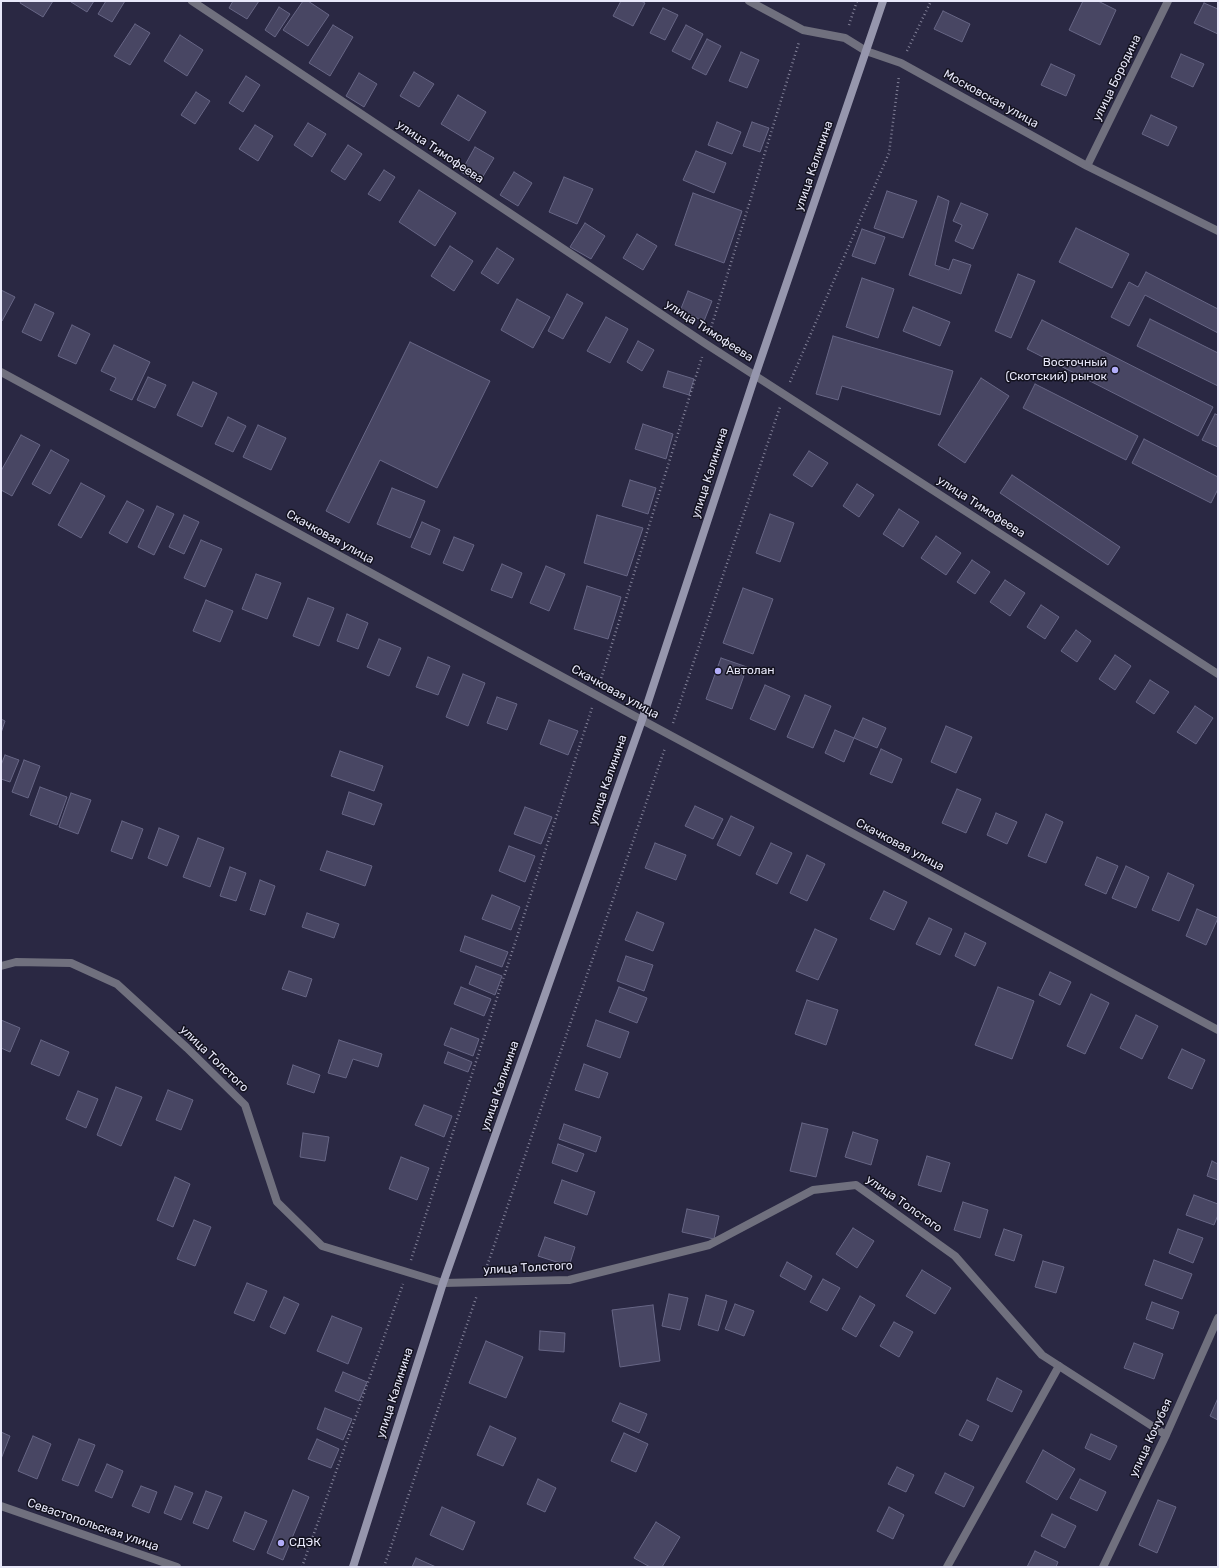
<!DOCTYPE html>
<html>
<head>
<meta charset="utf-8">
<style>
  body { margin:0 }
  #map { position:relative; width:1219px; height:1568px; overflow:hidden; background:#2a2843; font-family:Rubik,sans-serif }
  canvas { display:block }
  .frame { position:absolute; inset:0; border:2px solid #e8e8fa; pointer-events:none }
</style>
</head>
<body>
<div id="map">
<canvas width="1219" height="1568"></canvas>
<div class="frame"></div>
</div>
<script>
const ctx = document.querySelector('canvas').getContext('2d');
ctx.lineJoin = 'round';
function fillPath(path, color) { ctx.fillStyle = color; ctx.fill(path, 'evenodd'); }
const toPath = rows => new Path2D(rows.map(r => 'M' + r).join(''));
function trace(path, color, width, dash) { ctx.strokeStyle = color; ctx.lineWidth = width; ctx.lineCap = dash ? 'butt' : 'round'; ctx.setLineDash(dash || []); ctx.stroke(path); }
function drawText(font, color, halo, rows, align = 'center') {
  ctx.font = font + ' Rubik,sans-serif'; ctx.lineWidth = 3; ctx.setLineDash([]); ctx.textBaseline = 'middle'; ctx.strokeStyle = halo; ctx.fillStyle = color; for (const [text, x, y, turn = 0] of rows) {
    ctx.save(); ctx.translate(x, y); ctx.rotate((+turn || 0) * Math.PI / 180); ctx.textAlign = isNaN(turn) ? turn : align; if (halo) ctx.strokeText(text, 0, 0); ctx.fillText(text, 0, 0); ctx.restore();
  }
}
const building = toPath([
  [21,1,53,1,43,17,20,3,21,1],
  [71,1,94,1,87,12,71,2,71,1],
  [106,1,125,1,112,22,98,14,106,1],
  [233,1,259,1,247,19,229,8,233,1],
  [303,1,308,1,329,15,308,46,283,30,303,1],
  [621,1,641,1,645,3,633,26,613,16,621,1],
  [1083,1,1098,1,1116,10,1100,45,1069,30,1083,1],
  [1204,3,1218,9,1218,34,1194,23,1204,3],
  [279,7,290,14,275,37,265,30,279,7],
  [663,8,678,15,665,40,650,33,663,8],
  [943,11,970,24,962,42,934,29,943,11],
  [135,24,150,33,130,65,114,56,135,24],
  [333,25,353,37,330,76,309,63,333,25],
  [686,25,703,34,690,60,672,51,686,25],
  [180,35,203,50,187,76,164,61,180,35],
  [707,39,721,46,706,75,692,68,707,39],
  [741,52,759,60,747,88,729,81,741,52],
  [1181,54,1204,64,1193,87,1171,77,1181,54],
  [1051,64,1075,75,1066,96,1041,85,1051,64],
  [414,72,434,84,419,107,400,96,414,72],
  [359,73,377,84,364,107,346,96,359,73],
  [246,76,260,85,243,112,229,103,246,76],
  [196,92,210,101,195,124,181,115,196,92],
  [458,95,486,112,469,141,441,124,458,95],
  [1151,115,1177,127,1168,146,1142,134,1151,115],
  [717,122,741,132,732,154,708,145,717,122],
  [752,122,769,128,760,152,743,146,752,122],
  [308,123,326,134,312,157,294,145,308,123],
  [255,125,273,136,258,161,239,149,255,125],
  [348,145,362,154,345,180,331,171,348,145],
  [475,147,494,158,479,183,461,172,475,147],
  [696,151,726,163,714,193,683,180,696,151],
  [384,170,395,177,380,201,368,194,384,170],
  [514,172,532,183,518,206,500,195,514,172],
  [564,177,593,189,577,224,549,212,564,177],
  [419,190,456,213,435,246,399,222,419,190],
  [887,191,917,201,903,238,874,228,887,191],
  [693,193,742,211,724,263,675,245,693,193],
  [938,196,949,201,935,265,949,270,953,259,971,265,961,294,909,275,938,196],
  [961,203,988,214,973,249,955,241,962,225,953,221,961,203],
  [585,223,605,236,591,259,570,247,585,223],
  [1076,228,1129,254,1112,288,1059,262,1076,228],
  [862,229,885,237,875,264,852,256,862,229],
  [637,234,657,246,643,270,623,258,637,234],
  [450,246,473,261,454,291,431,276,450,246],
  [497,248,514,259,498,284,481,273,497,248],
  [1146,272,1218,309,1218,333,1145,295,1129,326,1111,317,1129,282,1138,287,1146,272],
  [1018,274,1035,281,1011,338,995,331,1018,274],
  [862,278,894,289,878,338,846,327,862,278],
  [1,290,15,297,2,321,1,320,1,290],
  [688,291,712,301,704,321,680,311,688,291],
  [567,294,583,303,563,339,548,331,567,294],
  [517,299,550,317,533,348,501,330,517,299],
  [35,304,54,313,41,341,22,332,35,304],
  [913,307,950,322,940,346,903,331,913,307],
  [606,317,628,329,610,363,587,351,606,317],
  [1150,319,1218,353,1218,386,1137,346,1150,319],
  [1042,320,1213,407,1198,436,1027,349,1042,320],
  [72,325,90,334,76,364,58,356,72,325],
  [833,336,953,371,940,415,842,386,838,400,816,394,833,336],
  [638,341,654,350,642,371,627,362,638,341],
  [410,342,490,381,437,488,380,460,349,523,326,511,410,342],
  [114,345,150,362,132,400,110,390,116,378,101,371,114,345],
  [668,371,694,379,689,395,663,387,668,371],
  [148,377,166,385,155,408,137,400,148,377],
  [981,378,1009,396,965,463,938,445,981,378],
  [193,382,217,393,202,427,177,415,193,382],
  [1035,384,1138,436,1126,460,1023,408,1035,384],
  [1215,414,1218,415,1218,447,1202,440,1215,414],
  [228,417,246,426,233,452,215,444,228,417],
  [643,424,673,434,666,459,635,449,643,424],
  [258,425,286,438,271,470,243,457,258,425],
  [21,435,40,445,12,496,1,490,1,471,21,435],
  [1144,439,1218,477,1218,489,1211,503,1132,463,1144,439],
  [51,450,69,460,50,494,32,484,51,450],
  [809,451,828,463,812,487,793,475,809,451],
  [1012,475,1120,547,1108,565,1000,493,1012,475],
  [630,480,656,488,648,514,622,506,630,480],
  [81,483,105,496,81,538,58,525,81,483],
  [857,484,874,495,859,517,843,506,857,484],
  [392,488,425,501,410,538,377,524,392,488],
  [127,501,144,510,127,543,109,533,127,501],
  [157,506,174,514,154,555,138,547,157,506],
  [899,509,919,522,903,547,883,534,899,509],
  [770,514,794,523,780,562,756,553,770,514],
  [184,515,199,522,184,554,169,547,184,515],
  [597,515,643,528,627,576,584,563,597,515],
  [422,522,440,530,430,555,411,547,422,522],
  [936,536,961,553,946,575,921,558,936,536],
  [454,537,474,545,463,571,443,563,454,537],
  [201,540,222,549,205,587,184,578,201,540],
  [972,560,990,572,975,594,957,582,972,560],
  [502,564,522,573,512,598,491,590,502,564],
  [546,566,565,574,549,611,530,603,546,566],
  [256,574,281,583,267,619,242,609,256,574],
  [1005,580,1025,593,1010,616,990,602,1005,580],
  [587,586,621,597,608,639,574,629,587,586],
  [743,588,773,599,753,654,723,643,743,588],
  [308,598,334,608,319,646,293,636,308,598],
  [206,600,233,611,220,642,193,631,206,600],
  [1041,605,1059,617,1045,639,1027,627,1041,605],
  [347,614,368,623,358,649,337,641,347,614],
  [1076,630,1091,641,1077,662,1061,651,1076,630],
  [379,639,401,648,389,676,367,667,379,639],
  [1115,655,1131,666,1115,690,1099,679,1115,655],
  [428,657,450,666,438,695,416,687,428,657],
  [721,658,747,667,732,709,706,699,721,658],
  [463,674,485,683,468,726,446,717,463,674],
  [1150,680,1169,692,1154,714,1136,702,1150,680],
  [765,685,790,696,775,730,750,719,765,685],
  [805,695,831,706,813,748,787,737,805,695],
  [497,697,517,704,507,730,487,723,497,697],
  [1195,706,1213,718,1196,744,1177,732,1195,706],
  [863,718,886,728,877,748,854,738,863,718],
  [1,719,5,721,1,733,1,719],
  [549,720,578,731,568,755,540,744,549,720],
  [946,726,972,737,956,773,931,762,946,726],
  [835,730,854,738,844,762,825,753,835,730],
  [881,749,902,759,892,783,870,774,881,749],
  [340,751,383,766,374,791,331,776,340,751],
  [5,755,19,760,10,782,1,779,1,765,5,755],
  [24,760,40,766,28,798,12,792,24,760],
  [40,787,67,797,57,825,30,815,40,787],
  [957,789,981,799,966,833,942,823,957,789],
  [349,792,382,804,374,825,342,814,349,792],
  [71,793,91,800,78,834,59,827,71,793],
  [695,806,723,819,713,839,685,826,695,806],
  [525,807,552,817,541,844,514,834,525,807],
  [996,813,1017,822,1007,844,987,835,996,813],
  [1046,814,1063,822,1046,863,1028,856,1046,814],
  [731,816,754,827,740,856,717,845,731,816],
  [122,821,143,829,132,859,111,851,122,821],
  [159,828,179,836,167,866,148,858,159,828],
  [198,838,224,848,210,887,183,877,198,838],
  [655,843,686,855,676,880,645,868,655,843],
  [771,843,792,853,777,884,756,874,771,843],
  [509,846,535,856,525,882,499,871,509,846],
  [327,851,372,866,365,886,320,870,327,851],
  [807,855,825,864,807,901,790,893,807,855],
  [1097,857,1118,866,1106,894,1085,885,1097,857],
  [1126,866,1149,877,1136,908,1112,898,1126,866],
  [230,867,246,873,236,901,220,896,230,867],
  [1168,873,1194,885,1179,921,1152,910,1168,873],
  [260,880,275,886,265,915,250,910,260,880],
  [884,891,907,902,894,930,870,919,884,891],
  [492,895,520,907,511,930,482,919,492,895],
  [1197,909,1218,918,1206,945,1186,936,1197,909],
  [637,912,664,923,653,951,625,940,637,912],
  [307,913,339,924,334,938,302,927,307,913],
  [929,918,952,929,940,955,916,944,929,918],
  [815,929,837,939,818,980,796,971,815,929],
  [965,933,986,943,975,966,955,956,965,933],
  [465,936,508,952,502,967,460,951,465,936],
  [626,956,653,965,644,991,617,981,626,956],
  [476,966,502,976,495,995,469,984,476,966],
  [289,971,312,979,306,997,282,989,289,971],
  [1050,972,1071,982,1060,1005,1039,995,1050,972],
  [461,987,491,999,484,1016,454,1004,461,987],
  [619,987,647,998,637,1023,609,1012,619,987],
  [998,987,1034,1001,1012,1059,975,1045,998,987],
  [1091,994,1109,1003,1085,1054,1067,1046,1091,994],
  [807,1000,838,1010,826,1045,795,1034,807,1000],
  [1136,1015,1158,1026,1142,1059,1120,1048,1136,1015],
  [1,1020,20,1028,10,1052,1,1048,1,1020],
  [596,1020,629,1032,620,1058,587,1046,596,1020],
  [451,1028,479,1039,473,1056,444,1045,451,1028],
  [41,1040,69,1052,59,1076,31,1064,41,1040],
  [339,1040,382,1054,378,1067,353,1059,346,1078,328,1073,339,1040],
  [1182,1049,1205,1060,1192,1089,1168,1078,1182,1049],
  [448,1052,472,1062,468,1072,444,1063,448,1052],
  [584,1064,608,1073,599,1098,575,1090,584,1064],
  [293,1065,320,1075,314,1093,287,1084,293,1065],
  [116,1087,142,1097,121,1146,97,1135,116,1087],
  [168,1090,193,1100,181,1130,156,1120,168,1090],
  [78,1091,98,1099,86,1128,66,1119,78,1091],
  [424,1105,452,1116,444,1137,415,1125,424,1105],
  [802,1123,828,1129,816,1177,790,1171,802,1123],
  [564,1124,601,1137,596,1152,559,1139,564,1124],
  [853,1132,878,1140,871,1165,845,1157,853,1132],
  [303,1133,329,1137,325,1161,300,1157,303,1133],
  [558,1144,584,1154,577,1172,552,1163,558,1144],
  [927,1156,950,1163,941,1192,918,1185,927,1156],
  [401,1157,429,1168,417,1200,389,1189,401,1157],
  [1212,1161,1218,1164,1218,1180,1207,1176,1212,1161],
  [175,1177,190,1184,173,1227,157,1220,175,1177],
  [562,1180,595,1192,587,1215,554,1203,562,1180],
  [1194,1195,1218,1204,1218,1215,1214,1225,1186,1215,1194,1195],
  [963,1202,988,1210,980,1238,954,1230,963,1202],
  [687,1209,719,1216,714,1239,682,1232,687,1209],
  [194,1220,211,1227,195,1266,177,1259,194,1220],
  [853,1228,874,1241,857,1268,836,1254,853,1228],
  [1004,1229,1022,1235,1014,1261,995,1255,1004,1229],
  [1178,1229,1203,1238,1193,1263,1169,1253,1178,1229],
  [545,1237,575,1247,569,1266,538,1256,545,1237],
  [1154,1260,1192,1274,1182,1299,1145,1285,1154,1260],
  [1043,1261,1064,1267,1056,1293,1035,1287,1043,1261],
  [787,1262,812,1276,805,1290,780,1276,787,1262],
  [922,1270,951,1288,935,1314,906,1296,922,1270],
  [823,1279,840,1288,827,1311,810,1302,823,1279],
  [247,1283,267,1291,254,1321,234,1313,247,1283],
  [669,1294,688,1298,680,1330,662,1326,669,1294],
  [706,1295,727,1301,718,1331,698,1325,706,1295],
  [860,1296,875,1305,856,1337,842,1329,860,1296],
  [284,1297,299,1304,285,1334,270,1327,284,1297],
  [1152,1302,1179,1312,1173,1329,1146,1319,1152,1302],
  [735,1304,754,1311,744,1336,725,1329,735,1304],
  [653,1305,660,1361,620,1367,612,1310,653,1305],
  [332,1316,362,1328,348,1364,317,1351,332,1316],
  [894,1322,913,1332,899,1357,880,1346,894,1322],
  [540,1331,565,1333,564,1352,539,1350,540,1331],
  [486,1341,523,1357,506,1398,469,1383,486,1341],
  [1134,1343,1163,1354,1154,1379,1124,1368,1134,1343],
  [343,1372,367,1382,359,1401,335,1391,343,1372],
  [997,1378,1022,1391,1012,1412,987,1400,997,1378],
  [1218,1398,1218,1420,1210,1416,1218,1398],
  [620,1403,647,1414,639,1433,612,1421,620,1403],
  [325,1408,352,1419,343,1440,317,1429,325,1408],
  [967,1420,979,1426,972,1441,959,1435,967,1420],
  [490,1426,516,1438,503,1466,477,1455,490,1426],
  [1,1432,10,1436,1,1459,1,1432],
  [624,1433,648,1444,636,1472,611,1461,624,1433],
  [1091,1434,1117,1446,1110,1460,1085,1448,1091,1434],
  [33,1436,51,1444,37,1479,18,1471,33,1436],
  [79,1439,95,1445,78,1486,62,1480,79,1439],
  [317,1439,339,1449,331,1468,308,1459,317,1439],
  [1043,1450,1075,1469,1057,1500,1026,1482,1043,1450],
  [107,1464,123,1471,112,1498,95,1491,107,1464],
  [897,1467,914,1475,906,1492,888,1484,897,1467],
  [945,1473,974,1487,964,1507,935,1493,945,1473],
  [538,1479,556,1488,545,1512,527,1504,538,1479],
  [1080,1479,1106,1492,1097,1511,1070,1498,1080,1479],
  [141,1486,157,1492,149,1513,132,1506,141,1486],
  [175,1486,193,1493,181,1520,164,1513,175,1486],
  [293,1490,309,1497,283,1560,267,1553,293,1490],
  [206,1491,222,1497,208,1529,193,1523,206,1491],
  [1158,1500,1176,1507,1157,1553,1139,1545,1158,1500],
  [442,1507,475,1522,463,1550,430,1535,442,1507],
  [889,1507,904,1515,893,1539,877,1531,889,1507],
  [245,1512,267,1521,254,1550,233,1541,245,1512],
  [1052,1514,1076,1526,1065,1548,1041,1536,1052,1514],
  [656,1522,680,1537,662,1567,650,1567,634,1558,656,1522],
  [1035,1551,1058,1562,1056,1567,1027,1567,1035,1551],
  [416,1558,436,1567,412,1567,416,1558]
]);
fillPath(building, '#484663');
trace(building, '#676685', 1);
trace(toPath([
  [849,25,857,1],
  [907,51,931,1],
  [710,331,799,42],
  [790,382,889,153,899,76],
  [600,682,702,357],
  [673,723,780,407],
  [411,1260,592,708],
  [486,1269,665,748],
  [302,1567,403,1284],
  [384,1567,477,1295]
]), '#828198', 2.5, [1, 3]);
trace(toPath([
  [947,1567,1059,1366]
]), '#70707e', 8);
trace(toPath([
  [192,1,706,344,1218,674],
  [749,1,803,30,845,38,866,51,901,63,1087,166,1218,231],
  [1087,166,1168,1],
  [1,372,642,720,1218,1030],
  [1,966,16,962,71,963,117,984,187,1048,245,1105,277,1202,322,1246,443,1283,569,1280,709,1245,813,1190,856,1185,955,1256,1042,1355,1166,1435],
  [1,1506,177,1567],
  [1103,1567,1166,1435,1218,1318]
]), '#70707e', 8);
trace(toPath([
  [353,1567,443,1283,642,720,755,376,883,1]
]), '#9696ad', 8);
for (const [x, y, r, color] of [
  [1115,370,4,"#b2adf9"],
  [718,671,4,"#b2adf9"],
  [281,1543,4,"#b2adf9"]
]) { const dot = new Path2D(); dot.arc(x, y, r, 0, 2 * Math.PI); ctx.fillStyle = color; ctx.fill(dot); trace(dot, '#13121f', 1.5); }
drawText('12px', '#e8e8fa', '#13121f', [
  ["улица Бородина",1117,78,-64],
  ["Московская улица",991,99,29],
  ["улица Тимофеева",440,152,34],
  ["улица Калинина",814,166,-71],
  ["улица Тимофеева",709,331,33],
  ["улица Калинина",710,473,-72],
  ["улица Тимофеева",981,507,33],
  ["Скачковая улица",330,537,29],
  ["Скачковая улица",615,692,29],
  ["улица Калинина",608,780,-71],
  ["Скачковая улица",900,845,28],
  ["улица Толстого",214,1059,44],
  ["улица Калинина",500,1086,-71],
  ["улица Толстого",904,1204,35],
  ["улица Толстого",528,1268,-3],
  ["улица Калинина",395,1393,-72],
  ["улица Кочубея",1151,1438,-65],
  ["Севастопольская улица",93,1525,19]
]);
drawText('12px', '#e8e8fa', '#13121f', [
  ["Восточный",1107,363,"right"],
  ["(Скотский) рынок",1107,377,"right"],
  ["Автолан",726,671],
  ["СДЭК",289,1543]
], 'left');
</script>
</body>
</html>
